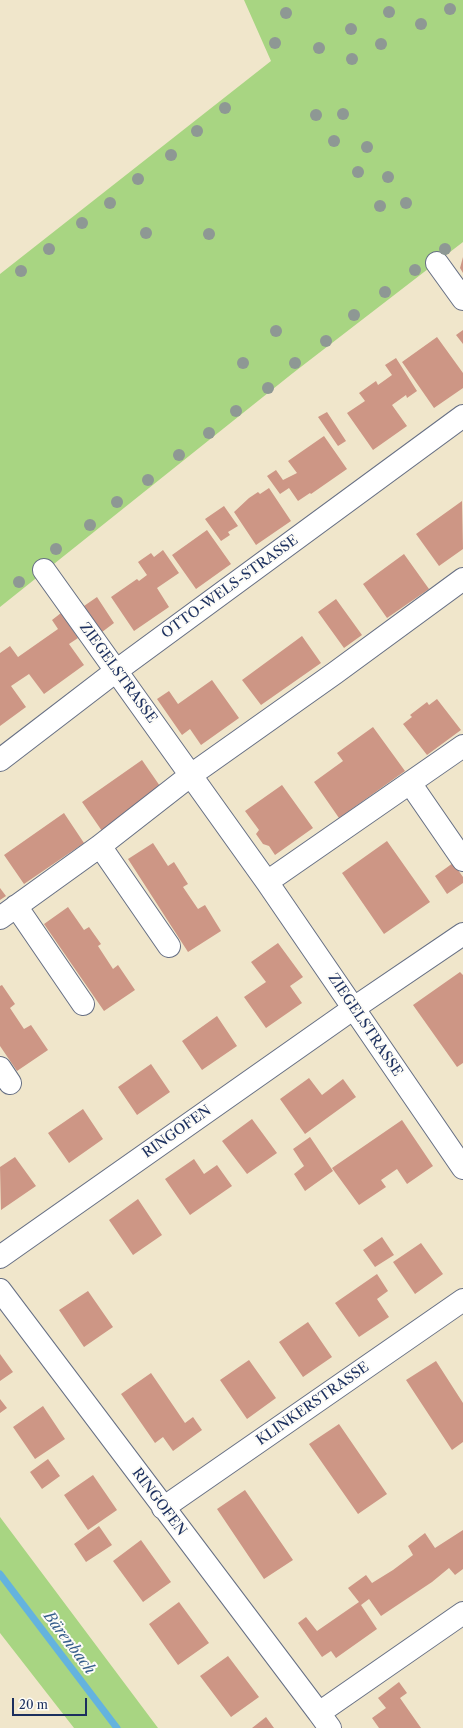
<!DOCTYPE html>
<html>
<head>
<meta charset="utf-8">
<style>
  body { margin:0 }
  #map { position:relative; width:463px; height:1728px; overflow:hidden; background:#f0e6cb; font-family:"Libre Caslon Text",serif }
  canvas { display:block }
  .scale { position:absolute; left:12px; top:1698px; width:75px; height:18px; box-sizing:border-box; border:2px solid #1b2f5e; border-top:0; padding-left:5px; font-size:12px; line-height:14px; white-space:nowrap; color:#1b2f5e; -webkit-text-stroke:3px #fdfcf7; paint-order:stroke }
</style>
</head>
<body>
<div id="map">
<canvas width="463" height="1728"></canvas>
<div class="scale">20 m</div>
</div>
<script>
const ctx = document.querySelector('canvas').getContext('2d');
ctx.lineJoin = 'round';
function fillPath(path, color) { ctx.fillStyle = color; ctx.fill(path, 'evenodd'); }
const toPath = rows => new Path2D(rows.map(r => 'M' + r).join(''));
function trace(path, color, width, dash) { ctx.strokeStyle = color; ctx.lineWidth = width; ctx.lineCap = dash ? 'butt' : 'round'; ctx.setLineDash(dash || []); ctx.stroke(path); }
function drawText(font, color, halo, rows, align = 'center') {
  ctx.font = font + ' "Libre Caslon Text",serif'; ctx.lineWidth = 4; ctx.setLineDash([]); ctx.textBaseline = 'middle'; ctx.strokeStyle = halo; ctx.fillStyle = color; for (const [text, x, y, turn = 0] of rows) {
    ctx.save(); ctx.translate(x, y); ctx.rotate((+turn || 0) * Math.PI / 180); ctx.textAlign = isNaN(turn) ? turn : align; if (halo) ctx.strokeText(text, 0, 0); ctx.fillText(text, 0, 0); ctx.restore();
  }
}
fillPath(toPath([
  [244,0,463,0,463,242,293,373,0,607,0,274,271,61],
  [0,1517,158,1728,74,1728,0,1633]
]), '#a8d582');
trace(toPath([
  [0,1574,117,1728]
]), '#64b3de', 7);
fillPath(toPath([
  [463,257,463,273,460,268],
  [463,330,463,344,456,335],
  [437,337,463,373,463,388,434,408,402,362],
  [396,358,417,391,407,398,406,395,392,405,407,426,373,450,347,413,365,401,359,393,376,381,378,385,392,375,385,365],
  [327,412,346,441,338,446,318,417],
  [324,436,347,469,311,494,310,493,298,501,289,488,280,494,267,476,276,470,283,480,297,473,288,461],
  [269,488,291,521,256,545,234,512,249,498,258,492,260,494],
  [462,501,463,549,439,566,416,534],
  [224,506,238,526,228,532,230,535,221,541,205,519],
  [207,530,231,564,196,589,172,555],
  [163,550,179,573,157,588,169,607,134,631,111,597,137,579,139,581,147,575,138,562,151,553,154,557],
  [404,554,429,589,387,618,363,584],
  [97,597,114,623,102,632,84,606],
  [336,599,362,635,344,648,318,612],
  [61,613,78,638,69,644,84,665,44,694,29,674,11,686,26,707,0,726,0,653,10,646,18,657,58,629,52,620],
  [302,636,321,663,261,705,242,680],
  [212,680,239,718,201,745,190,729,182,735,157,699,169,691,178,704],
  [437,699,461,730,427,755,403,724,412,717,410,715,427,702,429,705],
  [373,727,405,771,339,818,314,782,343,761,337,753],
  [142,760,162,789,102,831,82,802],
  [282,785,313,828,275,855,269,846,263,844,256,834,259,830,245,811],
  [64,813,84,843,24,884,4,855],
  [387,841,430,902,384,934,342,873],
  [153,843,168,866,174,862,188,884,183,887,198,909,205,905,221,931,188,952,128,859],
  [453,863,463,877,463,883,447,894,435,876],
  [0,888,6,896,0,900],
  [68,907,84,930,89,927,101,944,98,946,113,969,118,965,135,990,104,1011,44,924],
  [278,943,303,977,290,986,302,1003,266,1028,244,997,266,982,251,962],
  [460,972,463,975,463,1063,457,1067,413,1005],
  [2,985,15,1004,10,1008,24,1029,31,1025,48,1050,17,1071,0,1046,0,986],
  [217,1016,237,1046,202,1070,182,1041],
  [151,1064,170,1092,137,1115,118,1087],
  [309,1078,322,1095,343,1079,356,1097,305,1134,280,1099],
  [83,1109,103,1139,69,1163,48,1133],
  [252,1119,277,1153,247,1174,222,1141],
  [402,1120,433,1166,407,1184,397,1169,381,1180,386,1187,359,1205,332,1168],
  [310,1137,333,1171,305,1191,294,1174,304,1166,293,1149],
  [15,1157,36,1186,1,1210,0,1167],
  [194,1159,204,1174,217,1165,232,1186,190,1215,165,1179],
  [138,1199,162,1235,133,1255,109,1220],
  [382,1237,394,1255,375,1267,363,1250],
  [421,1243,443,1274,415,1294,393,1262],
  [377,1274,388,1291,377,1299,389,1317,359,1337,335,1303],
  [88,1291,113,1327,84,1347,59,1310],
  [308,1322,332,1357,303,1377,279,1342],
  [0,1354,13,1372,0,1381],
  [249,1360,276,1398,247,1419,220,1380],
  [436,1361,463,1403,463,1442,452,1450,406,1380],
  [151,1373,185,1423,193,1417,202,1430,173,1451,163,1437,155,1443,121,1394],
  [0,1399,7,1408,0,1413],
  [43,1406,65,1439,35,1459,13,1427],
  [339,1424,387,1494,358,1514,309,1444],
  [48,1459,60,1476,42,1489,30,1472],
  [93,1475,117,1510,88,1530,64,1495],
  [245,1490,293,1560,264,1579,217,1509],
  [99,1526,112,1545,86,1562,74,1544],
  [463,1530,463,1569,455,1575,449,1568,432,1582,381,1616,369,1599,361,1605,377,1629,336,1658,331,1651,322,1657,298,1623,306,1617,317,1631,359,1602,348,1588,366,1575,372,1583,393,1570,413,1555,408,1546,425,1533,435,1548],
  [141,1540,171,1582,143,1602,113,1561],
  [179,1602,209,1643,178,1665,149,1624],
  [228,1656,259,1697,231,1717,200,1676],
  [399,1682,407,1693,400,1698,421,1728,379,1728,372,1718,386,1708,378,1698],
  [266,1717,274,1728,252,1728]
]), '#cd9685');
const minor = toPath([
  [437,263,463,299],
  [44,570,267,882,463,1168],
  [0,760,116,671,463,416],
  [410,783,463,860],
  [100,846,169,946],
  [267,882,463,746],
  [16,906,83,1004],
  [0,918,100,846,191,775,335,673,463,579],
  [0,1068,10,1083],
  [0,1257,354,1008,463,934],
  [0,1290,319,1713,463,1613],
  [163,1508,463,1300],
  [319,1713,330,1728]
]);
trace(minor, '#666f84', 24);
trace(minor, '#fff', 22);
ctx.fillStyle = '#8e9894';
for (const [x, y] of [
  [450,9],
  [389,12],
  [286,13],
  [421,24],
  [351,29],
  [275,43],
  [381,44],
  [319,48],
  [352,59],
  [225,108],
  [343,114],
  [316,115],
  [197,131],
  [334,141],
  [367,147],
  [171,155],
  [358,172],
  [388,177],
  [138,179],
  [110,203],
  [406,203],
  [380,206],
  [82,223],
  [146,233],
  [209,234],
  [49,249],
  [445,249],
  [415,270],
  [21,271],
  [385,292],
  [354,315],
  [276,331],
  [326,341],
  [243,363],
  [295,363],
  [268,388],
  [236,411],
  [209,433],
  [179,455],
  [148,480],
  [117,502],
  [90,525],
  [56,549],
  [19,582]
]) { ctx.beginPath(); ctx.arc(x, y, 6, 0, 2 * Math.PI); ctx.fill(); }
drawText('14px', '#1b2f5e', '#fdfcf7', [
  ["OTTO-WELS-STRASSE",230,587,-36],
  ["ZIEGELSTRASSE",118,673,54],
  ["ZIEGELSTRASSE",365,1025,56],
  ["RINGOFEN",177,1132,-35],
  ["KLINKERSTRASSE",313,1404,-35],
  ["RINGOFEN",159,1502,53]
]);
drawText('italic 15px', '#355d8b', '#fdfcf7', [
  ["Bärenbach",69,1643,53]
]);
</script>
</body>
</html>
